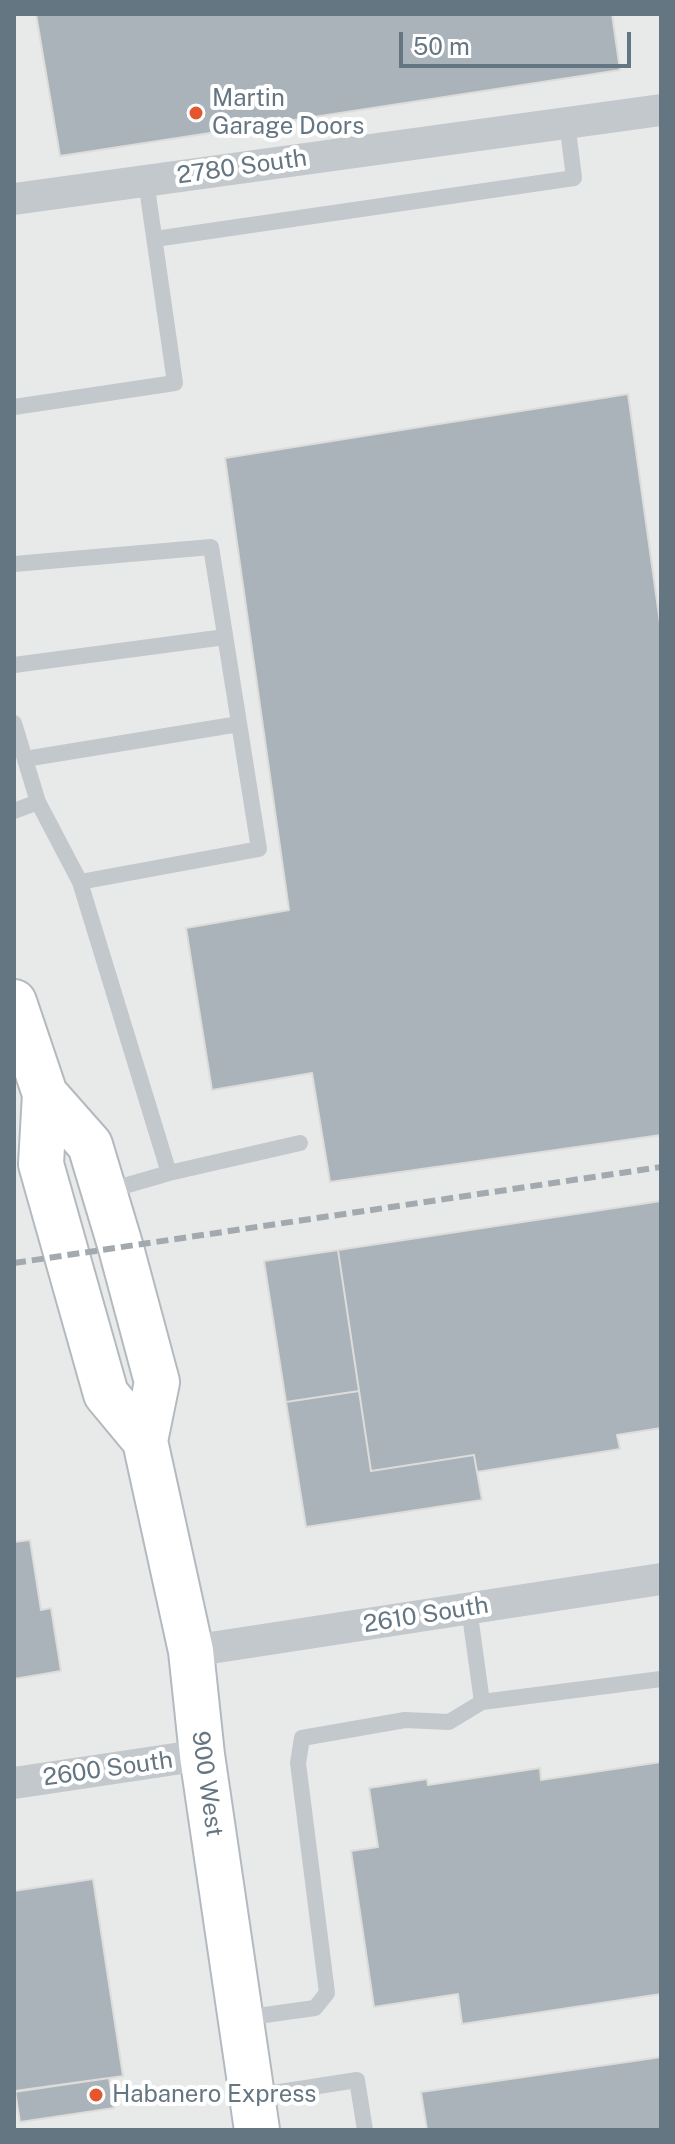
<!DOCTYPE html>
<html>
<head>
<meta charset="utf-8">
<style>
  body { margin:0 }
  #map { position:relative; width:675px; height:2144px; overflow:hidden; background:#fafaf8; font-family:"Public Sans",sans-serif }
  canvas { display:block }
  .frame { position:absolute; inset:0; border:16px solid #657683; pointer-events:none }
  .scale { position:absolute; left:399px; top:32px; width:232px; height:36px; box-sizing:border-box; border:4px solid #657683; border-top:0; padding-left:10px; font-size:24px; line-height:28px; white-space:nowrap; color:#657683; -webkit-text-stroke:6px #fff; paint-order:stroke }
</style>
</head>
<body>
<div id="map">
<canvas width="675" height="2144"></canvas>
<div class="frame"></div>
<div class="scale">50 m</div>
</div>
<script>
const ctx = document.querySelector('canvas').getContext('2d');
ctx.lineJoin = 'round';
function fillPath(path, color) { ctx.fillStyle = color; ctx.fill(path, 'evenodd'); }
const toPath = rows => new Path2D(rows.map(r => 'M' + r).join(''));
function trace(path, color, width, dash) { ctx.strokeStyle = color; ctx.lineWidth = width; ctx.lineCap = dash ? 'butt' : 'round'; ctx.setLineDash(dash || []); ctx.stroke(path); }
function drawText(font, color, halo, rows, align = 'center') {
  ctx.font = font + ' "Public Sans",sans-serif'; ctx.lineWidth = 8; ctx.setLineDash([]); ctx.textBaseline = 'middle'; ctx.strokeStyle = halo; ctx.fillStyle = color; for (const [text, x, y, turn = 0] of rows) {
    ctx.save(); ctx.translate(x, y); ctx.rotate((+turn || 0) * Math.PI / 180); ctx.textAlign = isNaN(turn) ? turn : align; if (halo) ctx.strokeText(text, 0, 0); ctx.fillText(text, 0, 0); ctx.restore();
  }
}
fillPath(toPath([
  [14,14,661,14,661,2130,14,2130]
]), '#e8e9e9');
const building = toPath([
  [36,14,612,14,620,70,60,156,36,14],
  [628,394,661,630,661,1135,330,1182,312,1073,212,1090,186,928,289,910,225,458,628,394],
  [661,1201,661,1428,617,1435,620,1449,477,1472,474,1455,371,1471,338,1250,661,1201],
  [338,1250,359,1391,286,1402,264,1261,338,1250],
  [359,1391,371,1471,474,1455,482,1500,306,1527,286,1402,359,1391],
  [30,1540,41,1610,51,1608,61,1671,14,1679,14,1542,30,1540],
  [661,1762,661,1994,462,2024,458,1994,374,2007,351,1851,378,1847,369,1788,427,1779,428,1785,540,1768,541,1780,661,1762],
  [93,1879,123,2076,14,2092,14,1891,93,1879],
  [661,2057,661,2130,427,2130,421,2092,661,2057],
  [109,2078,114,2108,20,2122,15,2091,109,2078]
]);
fillPath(building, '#aab3b9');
trace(building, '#dcdcda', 2);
const secondary = toPath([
  [14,1002,45,1094,41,1164,106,1394,145,1441],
  [45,1094,90,1145,121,1248,157,1382,145,1441,191,1651,202,1755,257,2130]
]);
trace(secondary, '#b3babf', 48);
trace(toPath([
  [155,239,574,178,567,122],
  [14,407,175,383,146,181],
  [14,564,211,547,259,849,80,882,169,1173,107,1191],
  [14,665,225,637],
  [14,723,38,802,80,882],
  [25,759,239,724],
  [14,811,38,802],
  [169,1173,300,1143],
  [482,1702,661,1679],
  [243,2018,315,2008,327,1993,298,1763,302,1738,405,1720,449,1722,482,1702,469,1608],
  [254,2096,357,2080,365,2130]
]), '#c3c8cc', 16);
trace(toPath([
  [14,199,661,110],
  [191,1651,661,1579],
  [14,1783,202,1755]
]), '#c3c8cc', 32);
trace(secondary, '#fff', 44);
trace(toPath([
  [14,1263,661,1167]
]), '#a2aab0', 6, [12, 6]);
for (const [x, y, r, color] of [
  [196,113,8,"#e4572e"],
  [96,2095,8,"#e4572e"]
]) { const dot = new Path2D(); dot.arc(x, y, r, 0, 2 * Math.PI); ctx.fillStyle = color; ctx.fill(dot); trace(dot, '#fff', 3); }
drawText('24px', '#657683', '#fff', [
  ["Martin",212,99],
  ["Garage Doors",212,127],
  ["Habanero Express",112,2095]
], 'left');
drawText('24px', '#657683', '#fff', [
  ["2780 South",242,167,-8],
  ["2610 South",426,1615,-9],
  ["2600 South",108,1769,-8],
  ["900 West",207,1784,82]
]);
</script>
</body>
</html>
